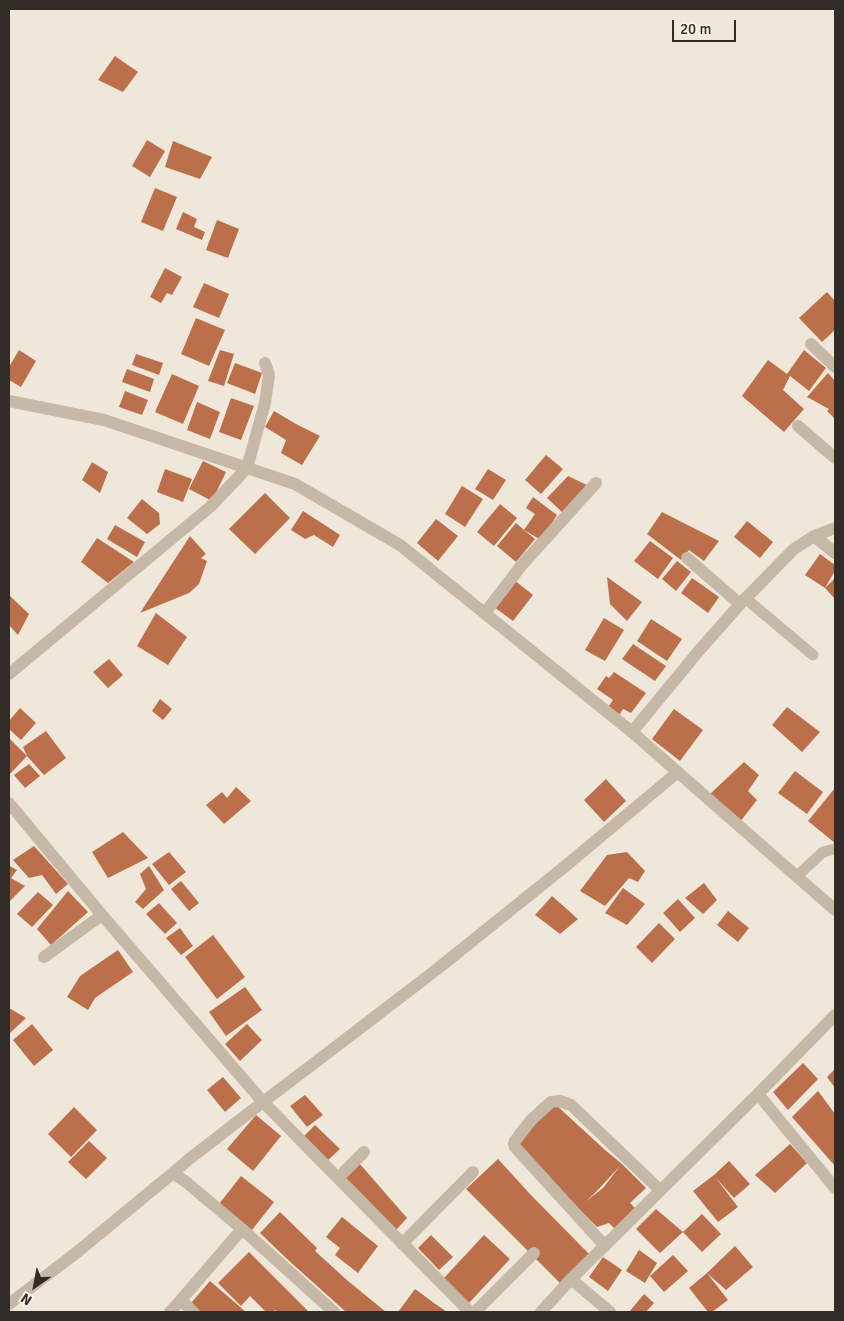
<!DOCTYPE html>
<html>
<head>
<meta charset="utf-8">
<style>
  body { margin:0 }
  #map { position:relative; width:844px; height:1321px; overflow:hidden; background:#efe7d9; font-family:Signika,sans-serif }
  canvas { display:block }
  .frame { position:absolute; inset:0; border:10px solid #332b27; pointer-events:none }
  .north { position:absolute; left:10px; top:1261px; width:50px; height:50px; -webkit-text-stroke:4px #f7f0e5; paint-order:stroke; rotate:213deg; font-size:14px; font-weight:700; line-height:20px; text-align:center; color:#332b27 }
  .north::after { content:''; display:block; margin:auto; width:18px; height:22px; background:#332b27; clip-path:polygon(50% 0,100% 100%,50% 72%,0 100%) }
  .scale { position:absolute; left:672px; top:20px; width:64px; height:22px; box-sizing:border-box; border:2px solid #332b27; border-top:0; padding-left:6px; font-size:15px; line-height:18px; white-space:nowrap; color:#332b27; -webkit-text-stroke:4px #f7f0e5; paint-order:stroke }
</style>
</head>
<body>
<div id="map">
<canvas width="844" height="1321"></canvas>
<div class="frame"></div>
<div class="north">N</div>
<div class="scale">20 m</div>
</div>
<script>
const ctx = document.querySelector('canvas').getContext('2d');
ctx.lineJoin = 'round';
function fillPath(path, color) { ctx.fillStyle = color; ctx.fill(path, 'evenodd'); }
const toPath = rows => new Path2D(rows.map(r => 'M' + r).join(''));
function trace(path, color, width, dash) { ctx.strokeStyle = color; ctx.lineWidth = width; ctx.lineCap = dash ? 'butt' : 'round'; ctx.setLineDash(dash || []); ctx.stroke(path); }
fillPath(toPath([
  [115,56,138,72,123,92,98,80],
  [147,140,165,151,150,177,132,166],
  [173,141,212,157,200,179,165,167],
  [155,188,177,197,163,231,141,222],
  [183,212,197,219,194,227,205,232,202,240,176,229],
  [217,220,239,229,228,258,206,250],
  [165,268,182,277,172,295,167,293,161,303,150,297],
  [204,283,229,294,219,318,193,307],
  [827,292,835,301,835,330,822,342,799,318],
  [196,318,225,330,209,366,181,354],
  [19,350,36,361,21,387,9,380,9,367],
  [220,350,234,354,224,386,208,381],
  [804,350,826,368,809,391,790,376,783,390,804,409,784,432,742,396,768,360,787,374],
  [136,354,163,363,159,375,132,365],
  [235,363,262,373,255,394,227,383],
  [127,369,154,379,150,392,122,382],
  [828,373,835,381,835,419,827,411,829,409,807,397],
  [172,374,199,386,183,424,155,412],
  [125,391,148,400,142,415,119,407],
  [231,398,254,406,241,440,219,432],
  [197,402,220,412,210,439,187,430],
  [274,411,296,424,320,436,302,465,281,453,286,440,265,427],
  [546,455,563,469,541,494,525,480],
  [203,461,226,472,212,501,189,489],
  [92,462,108,472,100,493,82,480],
  [165,469,192,479,183,502,157,492],
  [488,469,506,480,493,500,475,489],
  [568,476,587,485,562,512,547,498],
  [462,486,483,499,465,527,445,514],
  [265,493,290,518,255,554,229,529],
  [533,497,557,515,541,540,524,530,535,539,516,562,497,546,516,523,524,530,535,514,526,508],
  [142,499,159,513,160,524,147,534,127,518],
  [500,504,517,518,494,546,477,532],
  [303,511,340,535,333,547,314,535,305,539,291,530],
  [662,512,719,541,704,561,689,550,681,560,647,534],
  [436,519,458,536,438,561,417,543],
  [747,521,773,542,760,558,734,537],
  [115,525,145,542,137,557,107,539],
  [190,536,206,554,201,558,207,561,199,584,189,593,140,613],
  [97,538,134,562,108,583,81,562],
  [650,541,673,558,658,579,634,561],
  [820,554,835,565,835,571,825,588,835,578,835,599,825,588,805,575],
  [677,561,691,572,676,591,662,579],
  [607,577,642,602,627,621,610,604],
  [692,578,719,597,708,613,681,593],
  [514,580,533,595,513,621,494,607],
  [9,595,29,614,18,635,9,625],
  [156,613,187,637,168,665,137,646],
  [604,618,624,630,605,661,585,650],
  [651,619,682,639,667,661,637,641],
  [633,644,666,666,655,681,622,659],
  [109,659,123,675,108,688,93,672],
  [614,672,646,693,631,713,623,709,618,717,606,710,613,700,597,689,606,676,609,678],
  [160,699,172,709,163,720,152,711],
  [787,707,820,732,802,752,772,725],
  [20,708,36,723,21,740,9,729,9,721],
  [674,709,703,730,680,761,652,739],
  [46,731,66,758,44,775,27,756,23,747],
  [9,738,27,756,9,775],
  [744,762,759,775,748,791,757,800,740,822,710,794],
  [29,764,40,776,25,788,14,775],
  [795,771,823,792,807,814,778,793],
  [606,779,626,801,604,822,584,800],
  [236,787,251,801,224,824,206,805,222,792,227,798],
  [835,788,835,843,808,821],
  [123,832,148,858,108,878,92,852],
  [34,846,68,884,56,894,42,875,29,878,13,860],
  [169,852,186,872,169,885,152,864],
  [627,852,645,871,638,882,629,878,605,906,580,891,607,855],
  [10,866,17,870,11,878,25,886,9,902,9,867],
  [149,866,164,890,143,909,135,902,146,889,140,874],
  [181,881,199,903,189,911,171,889],
  [704,883,717,900,703,914,685,898],
  [623,888,645,904,627,925,605,913],
  [68,891,88,912,51,945,37,929],
  [38,892,53,905,32,927,17,914],
  [552,896,578,919,560,934,535,915],
  [678,899,695,918,680,932,663,913],
  [159,903,177,923,165,934,146,914],
  [728,911,749,928,738,942,717,925],
  [659,923,675,939,652,963,636,947],
  [180,928,193,946,181,955,166,938],
  [213,935,245,977,217,999,185,957],
  [118,950,133,972,95,998,88,1010,67,997,80,976],
  [245,987,262,1010,226,1036,209,1012],
  [9,1008,26,1018,9,1034],
  [32,1024,53,1050,34,1066,13,1040],
  [247,1024,262,1040,240,1061,225,1044],
  [803,1063,818,1079,788,1110,773,1092],
  [835,1069,835,1088,827,1077],
  [223,1077,241,1098,225,1112,207,1090],
  [818,1091,835,1114,835,1166,792,1117],
  [305,1095,323,1115,307,1127,290,1106],
  [555,1104,605,1150,622,1164,646,1188,630,1203,636,1209,615,1229,609,1223,597,1227,515,1145],
  [620,1166,603,1188,585,1202,595,1193],
  [74,1107,97,1130,71,1157,48,1134],
  [256,1115,281,1136,253,1171,227,1149],
  [315,1125,340,1149,326,1162,302,1138],
  [89,1141,107,1158,86,1179,68,1162],
  [790,1144,807,1163,775,1193,755,1175],
  [498,1159,529,1193,589,1254,560,1283,466,1189],
  [729,1161,750,1184,734,1198,716,1178,738,1207,718,1222,693,1191,714,1175],
  [359,1163,407,1218,396,1230,344,1177],
  [241,1176,274,1202,252,1230,219,1204],
  [656,1209,683,1232,660,1253,636,1229],
  [280,1212,317,1248,315,1251,348,1281,386,1312,346,1312,287,1259,260,1233],
  [702,1214,721,1234,702,1252,683,1232],
  [342,1217,378,1246,358,1273,335,1255,340,1248,326,1237],
  [431,1235,453,1257,439,1270,418,1248],
  [484,1235,510,1259,469,1303,443,1279],
  [735,1246,753,1267,726,1290,707,1273,728,1300,712,1312,708,1312,689,1288,707,1273],
  [639,1250,657,1263,645,1283,626,1271],
  [249,1252,308,1311,307,1312,278,1312,275,1310,273,1312,266,1312,250,1296,241,1306,218,1283],
  [673,1255,688,1271,664,1292,650,1276],
  [603,1257,622,1270,608,1291,589,1277],
  [210,1281,246,1312,201,1312,191,1303],
  [415,1289,434,1303,447,1312,398,1312],
  [644,1294,654,1303,646,1312,629,1312]
]), '#bb704b');
trace(toPath([
  [745,598,813,655],
  [797,876,823,852,835,849]
]), '#c6b8a7', 11);
trace(toPath([
  [811,344,835,367],
  [9,401,104,420,295,484,400,545,632,732,835,910],
  [798,426,835,458],
  [814,536,835,528],
  [687,558,740,604],
  [485,613,521,566,596,483],
  [9,674,210,507,247,468,265,403,269,375,265,363],
  [632,732,697,653,740,604,794,549,814,536,835,553],
  [9,803,102,915,263,1102,470,1312],
  [44,957,102,915],
  [758,1094,835,1188],
  [338,1178,364,1152],
  [402,1244,473,1172],
  [605,1246,515,1147,514,1144,515,1141,531,1120,551,1102,560,1101,571,1105,660,1190],
  [571,1279,610,1312],
  [9,1304,76,1253,173,1173],
  [170,1312,181,1300],
  [193,1312,181,1300,242,1229],
  [334,1312,242,1229,186,1182,173,1173,188,1160,263,1102,325,1055,436,970,563,868,678,772],
  [475,1312,534,1253],
  [541,1312,571,1279,758,1094,835,1015]
]), '#c6b8a7', 12);
</script>
</body>
</html>
